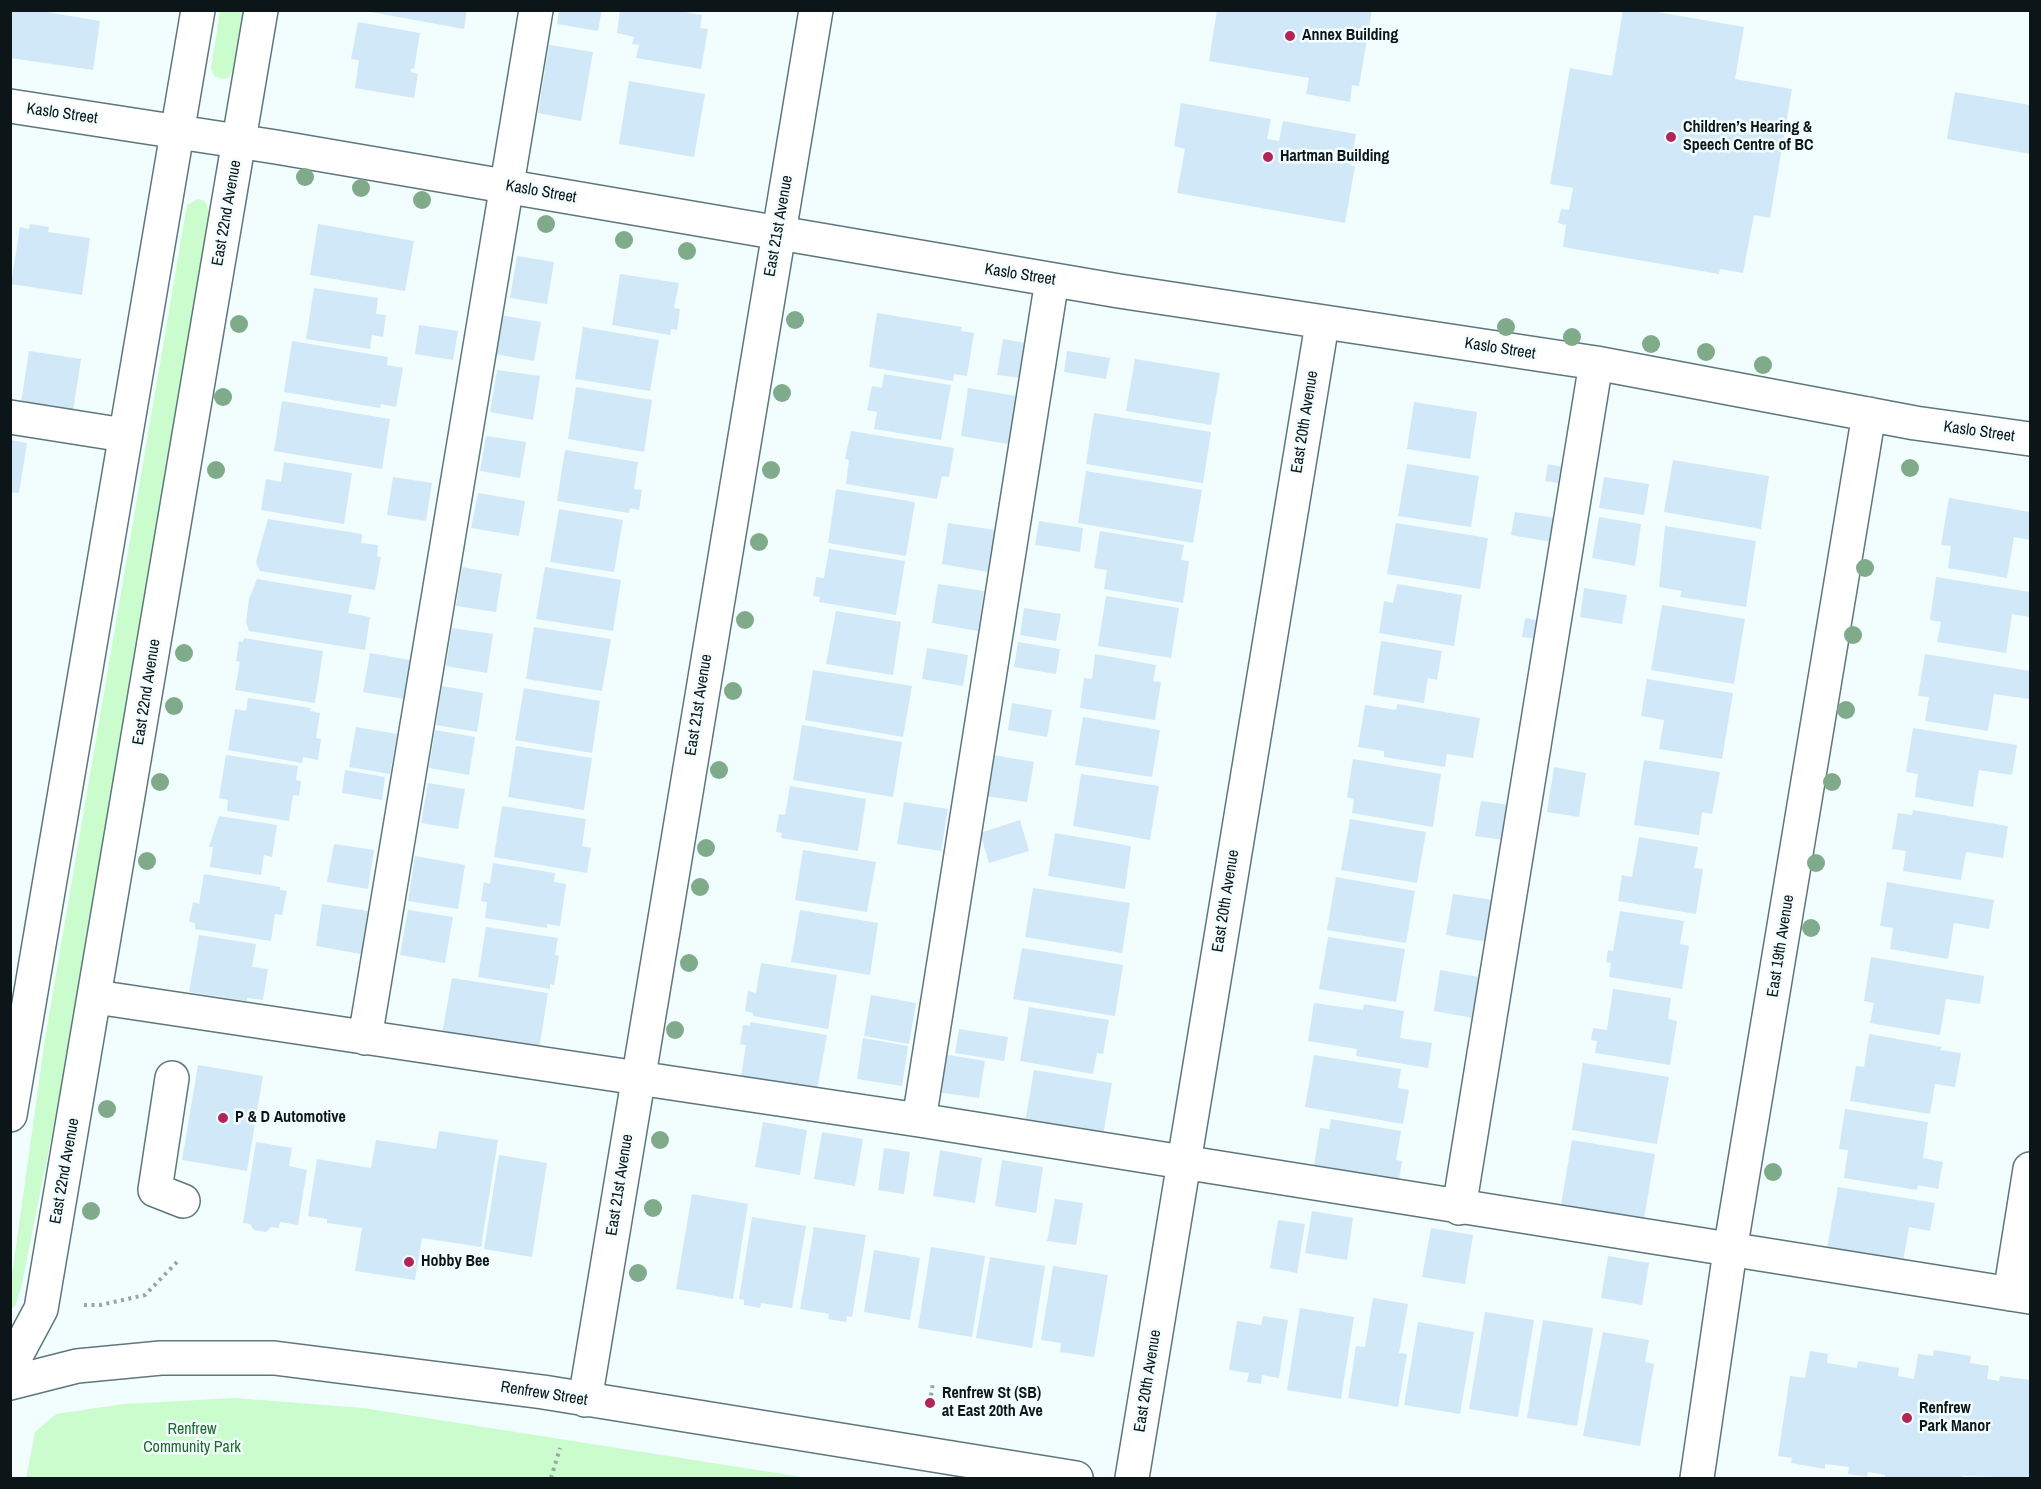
<!DOCTYPE html>
<html>
<head>
<meta charset="utf-8">
<style>
  body { margin:0 }
  #map { position:relative; width:2041px; height:1489px; overflow:hidden; background:#f2fdfe; font-family:"Archivo Narrow",sans-serif }
  canvas { display:block }
  .frame { position:absolute; inset:0; border:12px solid #0c1618; pointer-events:none }
</style>
</head>
<body>
<div id="map">
<canvas width="2041" height="1489"></canvas>
<div class="frame"></div>
</div>
<script>
const ctx = document.querySelector('canvas').getContext('2d');
ctx.lineJoin = 'round';
function fillPath(path, color) { ctx.fillStyle = color; ctx.fill(path, 'evenodd'); }
const toPath = rows => new Path2D(rows.map(r => 'M' + r).join(''));
function trace(path, color, width, dash) { ctx.strokeStyle = color; ctx.lineWidth = width; ctx.lineCap = dash ? 'butt' : 'round'; ctx.setLineDash(dash || []); ctx.stroke(path); }
function drawText(font, color, halo, rows, align = 'center') {
  ctx.font = font + ' "Archivo Narrow",sans-serif'; ctx.lineWidth = 5; ctx.setLineDash([]); ctx.textBaseline = 'middle'; ctx.strokeStyle = halo; ctx.fillStyle = color; for (const [text, x, y, turn = 0] of rows) {
    ctx.save(); ctx.translate(x, y); ctx.rotate((+turn || 0) * Math.PI / 180); ctx.textAlign = isNaN(turn) ? turn : align; if (halo) ctx.strokeText(text, 0, 0); ctx.fillText(text, 0, 0); ctx.restore();
  }
}
fillPath(toPath([
  [220,11,243,11,234,70,228,78,222,79,214,76,211,68],
  [198,199,205,201,209,212,59,1099,21,1288,15,1306,12,1308,11,1282,45,1039,187,205],
  [235,1398,363,1408,808,1478,26,1478,35,1432,56,1414,123,1404]
]), '#cbfcce');
fillPath(toPath([
  [10,10,35,10,100,21,93,70,10,58],
  [360,10,467,10,464,29],
  [559,10,602,10,598,31,557,24],
  [620,10,674,10,702,15,700,28,708,29,701,69,636,58,639,45,632,44,634,37,617,33],
  [1217,10,1372,10,1359,86,1352,85,1350,102,1306,94,1309,78,1209,61],
  [1623,10,1646,10,1744,27,1735,79,1792,89,1770,218,1754,215,1743,273,1720,269,1719,274,1563,247,1566,225,1558,223,1561,209,1569,210,1573,188,1550,184,1570,68,1612,76],
  [358,22,420,33,414,69,411,68,411,72,418,74,414,98,355,88,359,60,351,59],
  [549,45,593,52,581,121,538,113],
  [629,81,705,94,694,157,619,144],
  [1955,92,2030,105,2030,154,1947,139],
  [1181,103,1271,119,1267,139,1279,141,1283,121,1356,134,1350,166,1355,166,1345,223,1177,193,1185,149,1174,146],
  [30,224,49,227,48,232,90,238,82,295,11,284,20,227,29,229],
  [318,224,414,241,405,291,310,275],
  [517,256,554,262,547,304,510,298],
  [620,274,679,283,674,308,680,309,677,330,671,329,670,335,612,325],
  [314,288,378,298,376,314,386,315,383,337,372,335,370,349,306,339],
  [877,313,962,327,961,331,974,333,967,376,954,374,953,381,869,367],
  [500,315,541,322,534,361,494,354],
  [419,325,458,331,453,360,415,354],
  [583,327,659,340,650,391,575,379],
  [1003,339,1026,343,1021,378,997,375],
  [292,341,388,357,387,365,403,368,396,407,381,404,380,408,284,392],
  [29,351,81,359,73,411,21,403],
  [1067,351,1110,358,1106,379,1064,372],
  [1135,359,1220,373,1211,425,1126,411],
  [497,370,540,376,533,420,490,412],
  [884,374,951,385,941,440,874,429,877,412,867,410,872,386,882,388],
  [576,387,652,400,644,452,568,439],
  [968,388,1017,396,1008,444,961,436],
  [282,401,390,419,382,469,274,451],
  [1414,402,1477,412,1470,459,1407,449],
  [1094,413,1211,432,1203,483,1086,464],
  [851,431,954,448,949,477,942,476,937,499,846,484,849,460,845,459],
  [486,436,526,442,520,478,480,471],
  [10,440,27,443,19,493,10,492],
  [565,450,638,462,634,489,642,490,639,510,630,508,629,513,557,501],
  [1673,460,1769,476,1761,529,1664,512],
  [284,462,352,473,344,524,261,510,266,479,281,482],
  [1407,464,1479,476,1471,527,1398,516],
  [1548,464,1568,468,1565,484,1545,481],
  [1086,471,1202,490,1193,543,1078,523],
  [393,477,432,483,426,521,387,515],
  [1604,477,1649,484,1644,515,1599,508],
  [836,489,915,502,906,556,828,543],
  [478,493,525,501,519,536,471,528],
  [1949,498,2030,512,2030,540,2014,537,2007,578,1948,568,1951,546,1941,545],
  [559,509,623,520,614,572,550,562],
  [1515,512,1555,518,1551,542,1511,535],
  [1599,517,1641,524,1635,566,1592,558],
  [268,519,362,534,361,543,378,545,377,556,381,557,375,590,260,571,256,562],
  [1039,521,1083,528,1080,552,1035,545],
  [948,523,995,530,988,572,942,564],
  [1396,523,1488,538,1480,589,1387,574],
  [1665,526,1756,541,1746,607,1680,597,1682,591,1659,587],
  [1100,531,1184,545,1181,560,1189,561,1183,603,1104,589,1107,570,1094,568],
  [829,549,905,561,896,615,819,602,820,597,813,596,816,577,824,578],
  [462,567,502,574,496,612,456,606],
  [545,567,621,580,613,631,536,619],
  [1936,577,2030,592,2030,617,2012,614,2006,653,1937,642,1941,622,1930,620],
  [257,579,352,595,348,613,370,617,365,650,249,631,246,622,249,599],
  [938,584,984,591,978,631,932,623],
  [1397,584,1462,595,1454,646,1379,633,1384,601,1393,603],
  [1584,588,1627,595,1622,624,1580,617],
  [1106,596,1179,608,1171,658,1098,646],
  [1662,605,1745,619,1734,684,1651,670],
  [1024,608,1061,614,1056,641,1020,635],
  [836,611,901,622,893,675,826,664],
  [1525,618,1542,621,1538,639,1522,637],
  [534,627,611,639,602,691,526,679],
  [452,628,493,634,487,673,446,666],
  [244,638,323,651,315,703,235,690,240,662,236,661,239,641,243,642],
  [1381,641,1442,651,1437,680,1428,678,1424,703,1373,695],
  [1018,642,1060,649,1056,674,1014,667],
  [927,648,968,655,963,686,922,679],
  [370,653,410,660,404,699,363,692],
  [1095,654,1156,665,1153,681,1161,682,1155,720,1080,708,1084,678,1092,679],
  [1925,654,2030,671,2029,699,1994,694,1988,731,1925,721,1929,697,1918,696],
  [813,670,912,686,903,737,805,720],
  [1647,679,1733,693,1722,759,1659,749,1664,720,1641,716],
  [442,686,483,693,477,732,436,725],
  [524,688,600,701,592,753,515,740],
  [248,698,311,708,310,711,320,713,316,738,321,739,318,760,303,757,302,763,228,750,235,709,246,711],
  [1012,703,1052,710,1047,737,1008,730],
  [1397,704,1480,718,1473,758,1447,754,1445,767,1384,757,1384,751,1358,747,1365,705,1396,710],
  [1083,717,1160,730,1152,777,1075,765],
  [802,725,902,742,893,797,793,780],
  [356,727,397,734,390,774,349,767],
  [1913,728,2017,745,2012,775,1979,770,1973,807,1915,797,1918,774,1906,772],
  [435,730,475,737,469,775,429,768],
  [516,746,592,758,584,810,508,797],
  [226,755,298,766,296,780,301,781,299,796,293,795,289,821,227,811,228,800,219,798],
  [993,755,1034,762,1027,802,986,796],
  [1353,759,1441,774,1433,827,1352,813,1354,799,1347,797],
  [1644,760,1720,772,1712,814,1702,812,1699,835,1634,825],
  [1554,767,1586,773,1579,817,1547,812],
  [345,770,385,777,382,800,342,793],
  [1081,774,1159,786,1150,840,1073,826],
  [428,783,465,789,458,829,421,823],
  [790,786,866,799,858,851,781,838,782,833,776,832,779,814,785,815],
  [1481,801,1510,805,1504,840,1475,836],
  [904,802,948,809,941,851,897,844],
  [502,806,586,819,582,846,591,848,587,873,494,857],
  [1913,810,2008,826,2003,858,1966,852,1961,880,1903,871,1906,851,1892,849,1898,813,1912,815],
  [219,816,277,825,272,857,264,855,261,875,210,867,213,847,209,847],
  [1350,819,1426,832,1417,883,1341,870],
  [1020,820,1029,851,989,863,980,833],
  [1055,833,1131,846,1125,889,1048,876],
  [1639,837,1698,847,1694,868,1703,869,1696,914,1618,901,1622,875,1632,877],
  [334,844,374,850,368,889,327,882],
  [803,850,876,862,867,912,795,900],
  [415,856,465,865,458,909,408,901],
  [493,863,555,873,554,882,566,884,560,926,547,924,547,928,485,918,487,902,481,901,484,882,490,884],
  [204,874,280,887,280,890,287,891,282,915,275,914,271,941,195,929,195,923,189,922,193,902,199,904],
  [1336,877,1415,891,1406,943,1327,930],
  [1887,882,1994,900,1989,929,1954,923,1948,959,1890,949,1893,928,1880,926],
  [1033,888,1130,903,1122,953,1025,937],
  [1453,894,1493,900,1487,942,1446,935],
  [322,904,368,911,361,954,316,946],
  [408,910,453,917,445,963,400,955],
  [800,910,878,923,870,975,791,962],
  [1620,911,1684,921,1680,944,1689,946,1682,989,1609,977,1611,963,1606,962,1608,950,1613,951],
  [486,927,558,938,555,955,559,956,554,985,550,984,550,989,478,977],
  [199,935,256,944,252,967,268,969,263,1000,247,998,247,1001,189,992],
  [1328,937,1405,949,1396,1002,1319,989],
  [1022,948,1123,965,1115,1016,1013,999],
  [1871,957,1984,976,1980,1004,1946,999,1940,1035,1870,1023,1874,1003,1864,1001],
  [761,963,837,975,828,1029,753,1016,753,1013,745,1011,748,991,756,993],
  [1440,970,1479,977,1473,1018,1434,1011],
  [452,978,548,993,539,1050,442,1034],
  [1613,989,1671,998,1668,1019,1677,1021,1670,1065,1595,1053,1597,1041,1591,1040,1593,1028,1607,1030],
  [871,995,916,1003,909,1044,864,1036],
  [1314,1003,1363,1010,1364,1004,1404,1011,1400,1038,1432,1043,1428,1068,1356,1056,1357,1049,1308,1041],
  [1029,1007,1109,1020,1103,1054,1097,1053,1093,1074,1020,1061],
  [750,1022,827,1035,817,1090,741,1077,746,1045,740,1044,743,1025,750,1026],
  [959,1029,1008,1037,1004,1061,955,1053],
  [1869,1034,1942,1047,1940,1050,1961,1053,1955,1087,1935,1084,1930,1114,1850,1101,1856,1066,1864,1067],
  [863,1038,908,1046,902,1086,857,1079],
  [943,1054,985,1061,979,1098,937,1092],
  [1314,1055,1401,1069,1398,1088,1409,1090,1403,1124,1305,1107],
  [1583,1063,1669,1077,1657,1144,1572,1130],
  [198,1065,263,1076,247,1171,182,1160],
  [1034,1070,1112,1083,1103,1136,1025,1123],
  [1845,1109,1928,1122,1923,1158,1943,1162,1938,1189,1918,1185,1917,1190,1844,1178,1848,1150,1839,1149],
  [1331,1119,1401,1131,1396,1160,1402,1161,1399,1179,1314,1165,1320,1128,1329,1129],
  [763,1122,807,1130,800,1175,755,1167],
  [439,1131,498,1140,481,1247,422,1238,415,1280,355,1271,362,1228,327,1223,327,1219,308,1216,317,1159,371,1168,376,1140,436,1149],
  [822,1132,863,1139,855,1186,814,1179],
  [1572,1140,1655,1154,1644,1219,1561,1205],
  [256,1142,292,1148,289,1166,307,1170,298,1225,280,1222,279,1228,271,1227,266,1232,254,1230,250,1224,243,1223],
  [884,1148,910,1152,904,1194,878,1190],
  [940,1150,982,1158,975,1203,933,1196],
  [499,1155,547,1163,532,1257,484,1249],
  [1002,1160,1043,1167,1036,1213,995,1206],
  [1838,1187,1935,1203,1930,1231,1909,1227,1902,1267,1826,1254],
  [692,1194,748,1204,733,1299,676,1289],
  [1055,1199,1083,1203,1076,1245,1047,1241],
  [1312,1211,1353,1218,1347,1260,1305,1253],
  [752,1217,806,1226,792,1308,761,1303,760,1308,744,1305,744,1300,739,1299],
  [1278,1220,1305,1224,1297,1273,1270,1268],
  [814,1227,866,1235,852,1317,847,1316,846,1322,828,1319,829,1314,800,1309],
  [1431,1228,1473,1235,1465,1284,1422,1277],
  [931,1247,985,1256,972,1337,918,1328],
  [874,1250,920,1258,910,1320,864,1312],
  [1608,1256,1649,1263,1642,1305,1601,1298],
  [990,1257,1045,1266,1032,1348,976,1338],
  [1053,1266,1108,1275,1094,1357,1060,1352,1061,1343,1041,1340],
  [1373,1298,1408,1304,1399,1353,1407,1354,1398,1407,1348,1398,1356,1346,1365,1347],
  [1300,1308,1354,1317,1341,1399,1287,1390],
  [1485,1312,1534,1320,1518,1417,1469,1409],
  [1263,1316,1288,1320,1279,1378,1262,1375,1261,1384,1247,1382,1249,1373,1229,1370,1237,1321,1261,1325],
  [1543,1320,1593,1328,1577,1426,1527,1418],
  [1418,1322,1474,1332,1460,1414,1404,1405],
  [1603,1332,1649,1340,1645,1362,1654,1364,1640,1446,1583,1436],
  [1934,1350,1971,1356,1970,1363,1989,1366,1987,1379,1999,1381,2000,1376,2030,1380,2030,1478,1963,1476,1963,1478,1885,1478,1885,1475,1868,1472,1867,1477,1848,1474,1849,1467,1825,1464,1825,1469,1791,1463,1792,1458,1778,1456,1790,1376,1805,1378,1810,1351,1828,1354,1827,1363,1857,1368,1858,1361,1899,1368,1898,1376,1914,1379,1918,1354,1933,1356]
]), '#d1e8f9');
const minor = toPath([
  [10,106,276,147,1119,291,1596,363,1915,423,2030,439],
  [10,417,124,435],
  [96,997,919,1120,2030,1297],
  [365,1038,536,10],
  [172,1078,155,1190,183,1201],
  [10,1115,198,10],
  [919,1120,1052,280],
  [1459,1208,1596,363],
  [2010,1294,2030,1169],
  [10,1367,41,1309,261,10],
  [10,1383,77,1366,161,1358,274,1358,543,1392,1076,1478],
  [585,1400,816,10],
  [1132,1478,1322,324],
  [1697,1478,1730,1251,1869,414]
]);
trace(minor, '#5e777b', 36);
trace(toPath([
  [84,1305,100,1305,145,1295,178,1261],
  [930,1403,933,1382],
  [551,1478,560,1448]
]), '#99a4a5', 4, [3, 4.5]);
trace(minor, '#fff', 33);
ctx.fillStyle = '#7fab8a';
for (const [x, y] of [
  [305,177],
  [361,188],
  [422,200],
  [546,224],
  [624,240],
  [687,251],
  [795,320],
  [239,324],
  [1506,327],
  [1572,337],
  [1651,344],
  [1706,352],
  [1763,365],
  [782,393],
  [223,397],
  [1910,468],
  [216,470],
  [771,470],
  [759,542],
  [1865,568],
  [745,620],
  [1853,635],
  [184,653],
  [733,691],
  [174,706],
  [1846,710],
  [719,770],
  [160,782],
  [1832,782],
  [706,848],
  [147,861],
  [1816,863],
  [700,887],
  [1811,928],
  [689,963],
  [675,1030],
  [107,1109],
  [660,1140],
  [1773,1172],
  [653,1208],
  [91,1211],
  [638,1273]
]) { ctx.beginPath(); ctx.arc(x, y, 9, 0, 2 * Math.PI); ctx.fill(); }
for (const [x, y, r, color] of [
  [1290,36,6,"#b32458"],
  [1671,137,6,"#b32458"],
  [1268,157,6,"#b32458"],
  [223,1118,6,"#b32458"],
  [409,1262,6,"#b32458"],
  [930,1403,6,"#b32458"],
  [1907,1418,6,"#b32458"]
]) { const dot = new Path2D(); dot.arc(x, y, r, 0, 2 * Math.PI); ctx.fillStyle = color; ctx.fill(dot); trace(dot, '#f2fdfe', 2); }
drawText('bold 16px', '#0c1618', '#f2fdfe', [
  ["Annex Building",1302,36],
  ["Children’s Hearing &",1683,128],
  ["Speech Centre of BC",1683,146],
  ["Hartman Building",1280,157],
  ["P & D Automotive",235,1118],
  ["Hobby Bee",421,1262],
  ["Renfrew St (SB)",942,1394],
  ["at East 20th Ave",942,1412],
  ["Renfrew",1919,1409],
  ["Park Manor",1919,1427]
], 'left');
drawText('16px', '#0c1618', '#f2fdfe', [
  ["Kaslo Street",62,114,8],
  ["Kaslo Street",541,192,10],
  ["East 22nd Avenue",227,213,-80],
  ["East 21st Avenue",779,226,-80],
  ["Kaslo Street",1020,275,9],
  ["Kaslo Street",1500,349,9],
  ["East 20th Avenue",1305,422,-81],
  ["Kaslo Street",1979,432,8],
  ["East 22nd Avenue",147,692,-81],
  ["East 21st Avenue",699,705,-81],
  ["East 20th Avenue",1226,901,-81],
  ["East 19th Avenue",1781,946,-81],
  ["East 22nd Avenue",65,1171,-80],
  ["East 21st Avenue",620,1185,-81],
  ["East 20th Avenue",1148,1381,-81],
  ["Renfrew Street",544,1394,9]
]);
drawText('16px', '#21682c', '#f2fdfe', [
  ["Renfrew",192,1430],
  ["Community Park",192,1448]
]);
</script>
</body>
</html>
